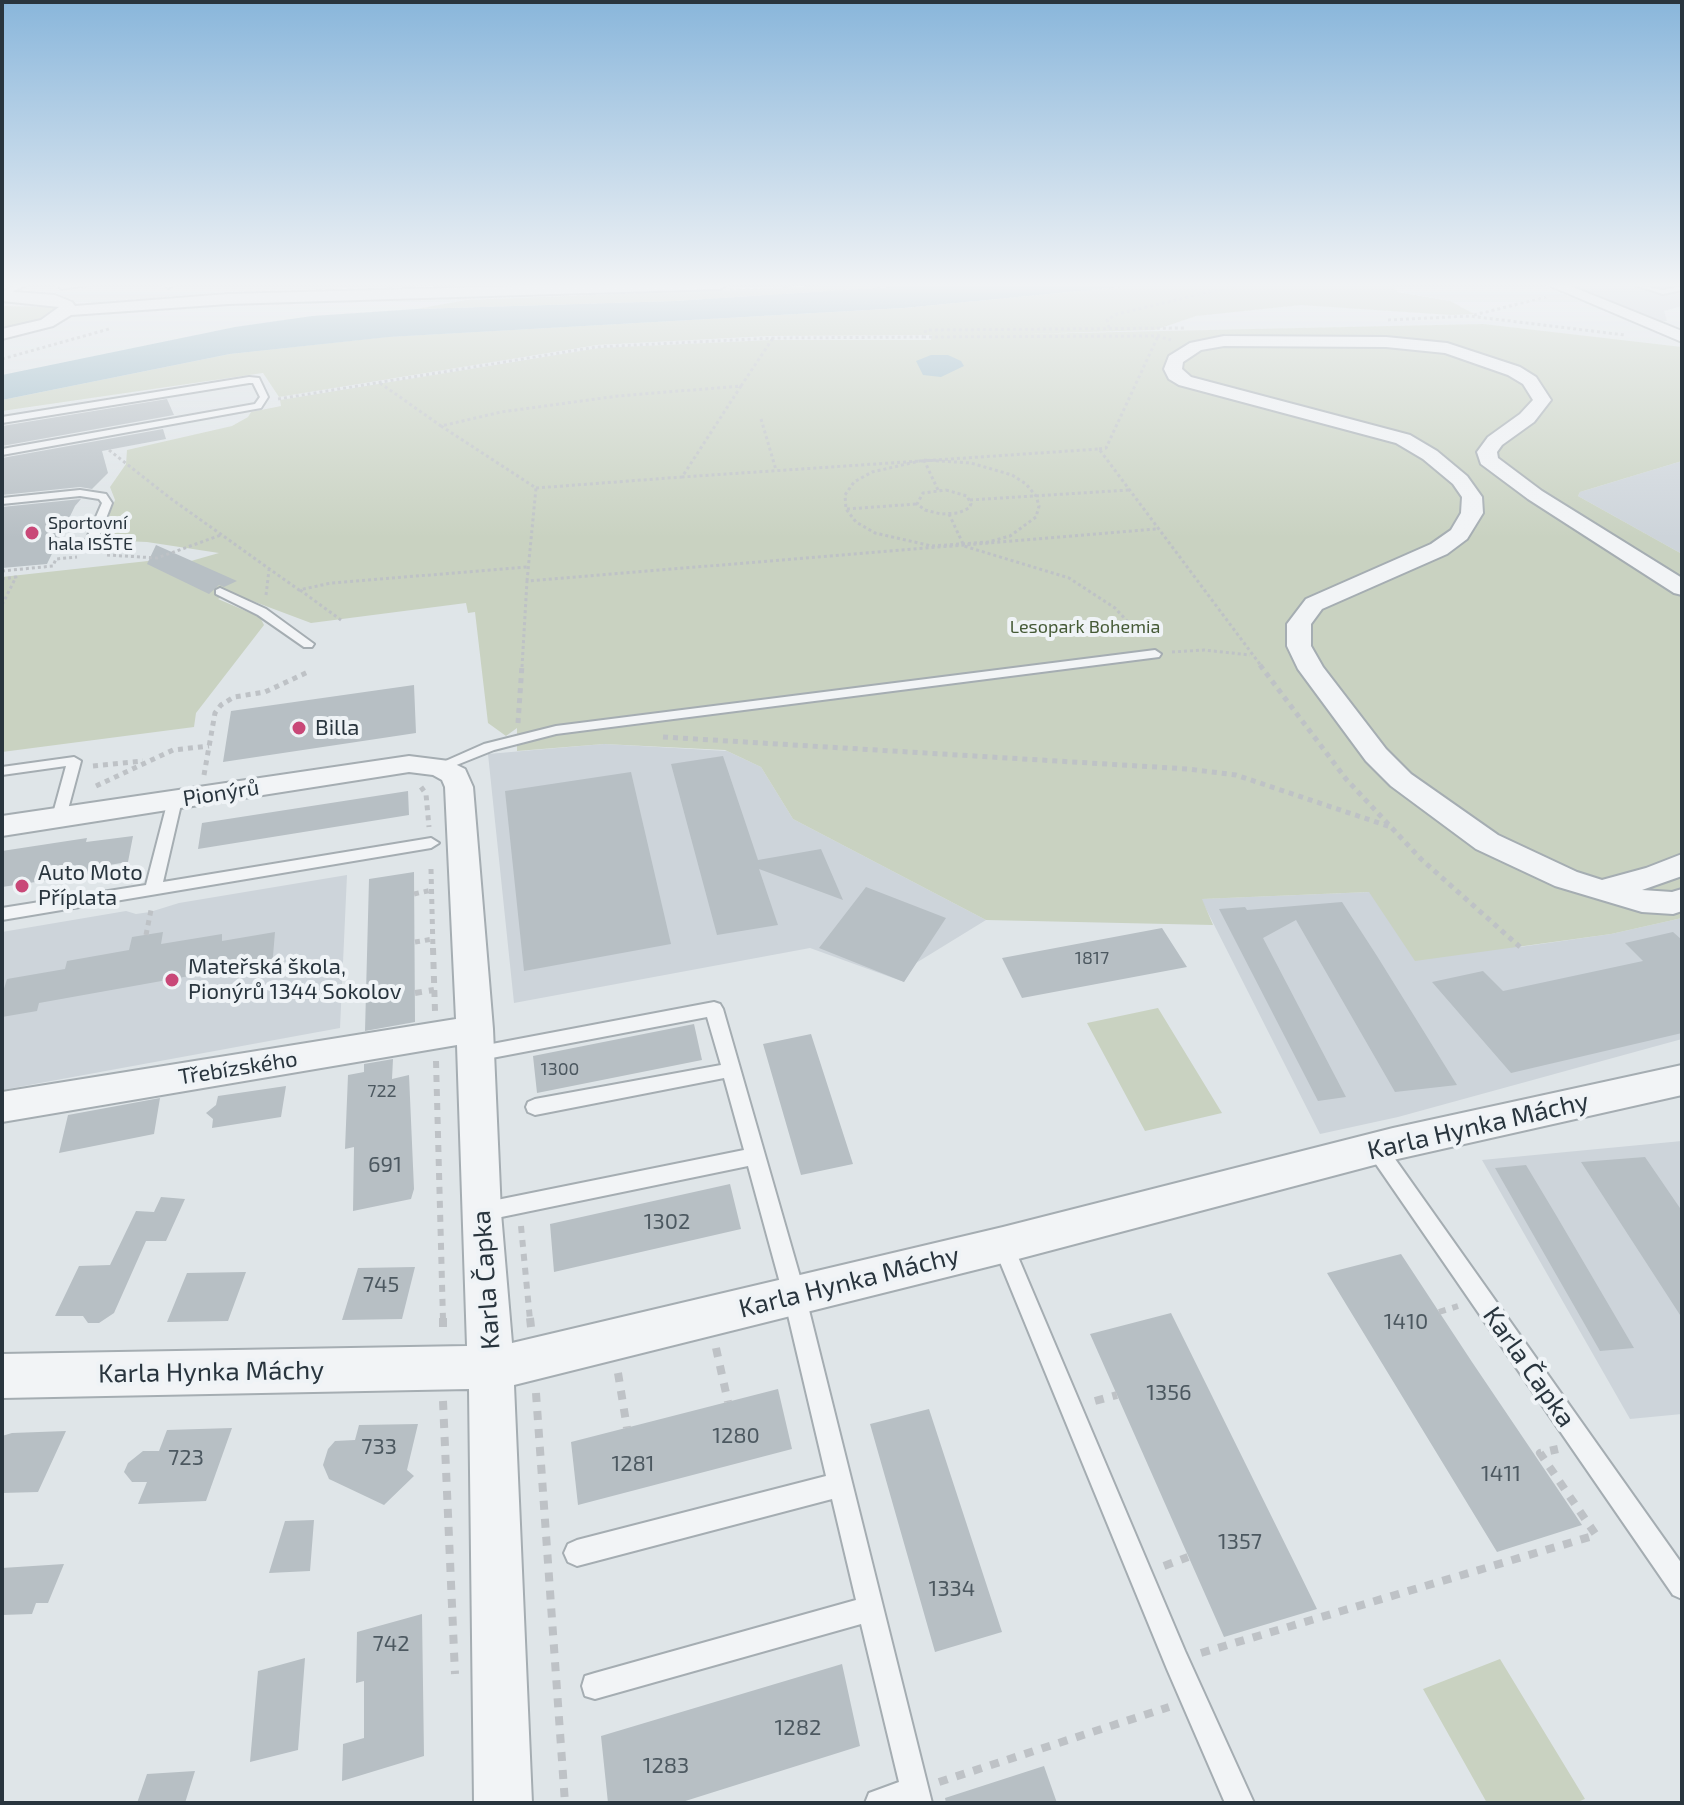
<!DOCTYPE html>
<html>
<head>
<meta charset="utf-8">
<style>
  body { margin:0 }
  #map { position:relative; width:1684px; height:1805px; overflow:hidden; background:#dfe5e8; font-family:"Exo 2",sans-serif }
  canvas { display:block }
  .frame { position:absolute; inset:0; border:4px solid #29353e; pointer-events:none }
</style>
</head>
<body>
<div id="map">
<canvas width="1684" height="1805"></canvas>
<div class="frame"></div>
</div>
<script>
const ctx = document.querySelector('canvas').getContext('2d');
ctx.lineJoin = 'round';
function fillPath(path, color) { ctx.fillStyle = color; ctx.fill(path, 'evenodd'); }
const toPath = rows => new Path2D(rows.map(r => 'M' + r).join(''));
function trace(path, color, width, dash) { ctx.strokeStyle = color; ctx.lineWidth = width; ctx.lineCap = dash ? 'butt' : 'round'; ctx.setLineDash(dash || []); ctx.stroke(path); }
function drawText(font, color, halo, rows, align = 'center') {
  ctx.font = font + ' "Exo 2",sans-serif'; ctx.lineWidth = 8; ctx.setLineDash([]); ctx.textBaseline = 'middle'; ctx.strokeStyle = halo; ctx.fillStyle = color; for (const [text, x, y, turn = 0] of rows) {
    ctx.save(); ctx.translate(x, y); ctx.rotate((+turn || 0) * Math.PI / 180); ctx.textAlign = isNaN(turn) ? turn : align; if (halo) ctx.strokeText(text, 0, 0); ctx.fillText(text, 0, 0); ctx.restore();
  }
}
fillPath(toPath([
  [1561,285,1682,285,1682,306,1664,311,1667,321,1655,322],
  [1682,461,1682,554,1578,496,1580,492],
  [604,744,727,751,761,767,793,819,986,920,916,963,904,982,810,948,514,1003,488,754],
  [347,875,340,1028,2,1090,2,932,126,911,136,914,150,912,179,903],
  [1370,892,1520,947,1611,934,1682,918,1682,1039,1398,1117,1320,1134,1201,899],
  [1682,1141,1682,1414,1630,1419,1482,1160]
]), '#cdd4da');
fillPath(toPath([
  [838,285,922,285,674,301,417,309,466,300],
  [1142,285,1392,285,1398,292,1450,301,1474,314,1451,315,1301,305,1196,316,1155,330,1025,334,1483,324,1682,347,1682,461,1580,492,1578,496,1682,554,1682,918,1611,934,1415,961,1369,892,1202,899,1213,925,986,920,793,819,761,767,725,750,604,744,517,751,517,728,506,736,488,723,475,612,468,613,466,603,311,623,231,593,218,599,260,617,264,625,196,713,194,727,2,752,2,577,157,560,191,561,219,553,147,542,99,540,115,500,110,487,126,464,127,450,232,426,248,417,251,412,281,406,280,400,599,348,771,340,931,340,932,335,769,336,597,345,279,397,263,373,2,411,2,400,230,354,386,337,904,308],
  [2,306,56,307,57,309,41,322,2,332],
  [1158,1008,1222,1113,1145,1131,1087,1023],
  [1500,1659,1585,1799,1575,1803,1487,1803,1423,1689]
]), '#c9d2c1');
fillPath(toPath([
  [922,285,1142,285,904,308,389,337,230,354,2,400,2,375,235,327,312,316,417,309,674,301],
  [931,355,948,355,961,361,964,366,941,377,923,375,916,361]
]), '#9bbac7');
fillPath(toPath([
  [167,399,174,415,2,446,2,426],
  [163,429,166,439,102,451,108,473,92,489,80,487,2,495,2,458],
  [81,499,75,506,47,564,2,568,2,507],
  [156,545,237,581,224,587,219,585,209,594,147,564],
  [414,685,416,733,223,762,231,711],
  [723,756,758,860,821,849,843,900,759,869,778,925,717,935,671,764],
  [631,772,671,944,524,971,505,791],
  [408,791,409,815,198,849,202,823],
  [133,836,128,862,90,868,89,874,2,887,2,851,87,838,86,842],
  [414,872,415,1022,365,1031,369,879],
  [866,887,946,918,904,982,819,948],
  [1342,902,1377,956,1457,1085,1395,1092,1296,920,1263,938,1346,1097,1318,1101,1219,909,1245,907,1247,910],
  [1162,928,1187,967,1022,998,1002,958],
  [163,932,161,944,222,934,222,941,275,932,272,968,233,975,234,968,39,1003,37,1011,2,1017,2,995,7,979,65,969,67,961,129,950,132,937],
  [1673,932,1682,940,1682,1033,1511,1073,1432,982,1483,971,1503,991,1643,961,1625,943],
  [694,1024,702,1060,537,1093,533,1056],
  [811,1034,853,1164,801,1175,763,1044],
  [393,1059,392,1079,409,1075,414,1189,411,1199,353,1211,354,1147,345,1149,348,1075,364,1072,364,1064],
  [286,1086,281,1117,212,1128,213,1119,206,1113,216,1105,218,1096],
  [160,1098,154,1134,59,1153,68,1115],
  [1645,1157,1682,1211,1682,1318,1581,1162],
  [1526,1165,1556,1215,1634,1348,1600,1351,1495,1168],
  [730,1184,741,1229,554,1272,550,1224],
  [161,1197,185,1199,166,1241,146,1241,114,1313,99,1323,88,1323,83,1316,55,1316,79,1266,110,1265,136,1211,154,1212],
  [1401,1254,1472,1362,1582,1525,1497,1552,1327,1273],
  [415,1267,402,1319,342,1320,358,1268],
  [246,1272,228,1321,167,1322,187,1273],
  [1171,1313,1297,1568,1317,1609,1224,1637,1090,1334],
  [778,1389,792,1449,578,1505,571,1442],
  [929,1409,1002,1632,935,1652,870,1424],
  [418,1424,407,1470,414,1476,384,1505,329,1479,323,1465,328,1449,335,1441,355,1440,359,1425],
  [232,1428,206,1501,138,1504,147,1482,132,1482,124,1472,128,1463,143,1451,159,1451,167,1430],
  [66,1431,38,1492,2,1493,2,1436,12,1433],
  [314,1520,310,1571,269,1573,285,1521],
  [64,1564,48,1603,36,1603,32,1614,2,1615,2,1568],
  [422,1614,424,1756,342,1781,343,1744,364,1738,364,1681,356,1683,357,1632],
  [305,1658,298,1750,250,1762,258,1671],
  [842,1664,860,1746,679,1803,608,1803,601,1736],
  [1044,1766,1057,1803,946,1803,945,1798],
  [195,1771,185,1803,137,1803,147,1774]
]), '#b7bfc4');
const service = toPath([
  [16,285,26,285,2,297,2,292,16,285],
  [58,285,88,285,61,289,58,285],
  [164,285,172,285,172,286,168,288,164,285],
  [1635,285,1663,290,1682,286,1682,290,1663,294,1635,285],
  [249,377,259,378,268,397,261,408,2,455,2,449,255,404,260,397,253,383,249,383,2,423,2,417,249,377],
  [80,490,106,494,112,503,95,547,89,550,83,547,102,503,99,499,80,496,2,504,2,498,80,490],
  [220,588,266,609,314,644,312,647,304,647,258,615,216,594,216,590,220,588],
  [1155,650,1161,654,1159,657,556,734,494,750,444,770,434,770,432,767,484,744,556,726,1155,650],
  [74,757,81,761,66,817,59,822,52,817,66,766,2,775,2,767,74,757],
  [175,795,182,800,163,882,431,838,439,843,431,848,2,920,2,908,146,885,168,800,175,795],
  [714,1002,720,1004,723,1009,805,1294,932,1803,865,1803,869,1793,899,1782,861,1624,595,1699,585,1696,582,1686,585,1676,595,1673,856,1600,832,1499,577,1566,568,1562,564,1553,568,1544,577,1540,826,1476,783,1294,748,1166,482,1221,475,1218,472,1212,475,1206,482,1203,744,1150,724,1078,535,1115,528,1112,526,1107,528,1102,535,1099,721,1065,707,1017,476,1061,470,1059,467,1054,470,1049,476,1047,714,1002],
  [1376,1140,1383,1142,1682,1564,1682,1599,1673,1595,1369,1154,1366,1148,1369,1142,1376,1140],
  [1003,1236,1010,1238,1013,1245,1185,1651,1254,1803,1225,1803,1167,1669,993,1245,996,1238,1003,1236]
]);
const minor = toPath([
  [556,285,727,285,720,289,228,304,71,315,53,326,2,339,2,329,41,320,59,307,2,301,2,291,55,295,72,302,75,306,228,294,556,285],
  [1548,285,1568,285,1682,331,1682,342,1548,285],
  [1224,336,1386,337,1447,343,1520,367,1536,377,1551,400,1534,422,1502,445,1497,452,1498,458,1542,491,1682,578,1682,595,1674,593,1528,499,1481,464,1477,452,1488,437,1520,414,1533,400,1523,384,1508,375,1445,353,1386,347,1224,346,1201,350,1183,362,1182,369,1191,377,1410,435,1437,451,1467,476,1482,497,1483,513,1467,539,1447,554,1322,609,1311,624,1311,646,1323,667,1386,749,1411,774,1498,835,1577,872,1602,880,1646,868,1682,854,1682,876,1642,890,1672,892,1682,889,1682,911,1673,914,1642,912,1555,886,1476,849,1391,786,1366,761,1298,669,1287,646,1287,624,1306,599,1431,544,1451,530,1461,513,1462,497,1453,484,1423,459,1396,443,1179,385,1169,379,1164,369,1169,356,1190,343,1224,336],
  [409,756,449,761,465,769,473,787,493,1029,501,1213,512,1343,1003,1227,1393,1128,1682,1065,1682,1095,1393,1160,1003,1263,514,1385,532,1803,474,1803,469,1389,2,1398,2,1354,467,1346,457,1045,2,1122,2,1092,456,1019,445,787,442,780,433,775,409,772,2,836,2,816,409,756]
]);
trace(service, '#a5adb2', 4);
trace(minor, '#a5adb2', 4);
trace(toPath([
  [1474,315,1546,297],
  [1388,320,1469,316,1625,335],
  [1109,328,1107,320,1117,314,1239,285],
  [923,337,1157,336,1171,340],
  [2,359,109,329],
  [380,383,441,426],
  [741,386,773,338],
  [278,399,596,347,773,338,923,337,926,330,1186,328],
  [761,419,776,470],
  [1099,449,1106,448,1159,334],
  [109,450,170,498,299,590,331,583,528,567],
  [924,460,971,463,1012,475,1026,484,1036,496,1039,506,1036,517,1010,536,988,542,932,546,875,533,856,522,846,509,845,495,854,482,872,472,924,460],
  [924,460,938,490],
  [536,488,682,477],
  [946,490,967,496,971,504,969,508,958,513,941,514,925,510,917,504,923,493,946,490],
  [970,500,1129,490],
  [847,509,917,504],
  [949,514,964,546,1069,578,1115,608,1142,637],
  [107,555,157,558,221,535],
  [2,571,53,566,56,559,77,557],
  [2,579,16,577,2,605],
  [527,581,536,488,441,426,501,412,618,396,741,386,682,477,1099,449,1262,667],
  [300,590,341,620],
  [266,595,269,570],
  [1172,652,1204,650,1250,655],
  [522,667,527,581,1157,529]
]), '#bec2c6', 3, [3, 3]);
trace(toPath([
  [1260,665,1346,779,1421,859,1520,947],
  [518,723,522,665],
  [663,737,1188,769,1236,775,1391,827],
  [93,766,143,761],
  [204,775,215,713,221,705,234,697,265,692,310,671],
  [96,786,173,750,209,746],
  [421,787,426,794,429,827],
  [431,869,433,950],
  [414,894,432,890],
  [146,935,151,910],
  [415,942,433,939]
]), '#bec2c6', 5, [5, 5]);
trace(toPath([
  [433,948,435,1011],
  [415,993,434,990],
  [436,1061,443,1320],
  [521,1226,530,1320],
  [1439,1312,1458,1306]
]), '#bec2c6', 6, [7, 7]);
trace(toPath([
  [443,1318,443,1335],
  [530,1318,531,1327],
  [716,1348,728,1402],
  [618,1373,627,1428],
  [536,1393,565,1803],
  [443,1401,455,1674],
  [1095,1401,1117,1395],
  [1164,1566,1188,1557],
  [1201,1653,1596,1535,1540,1453,1558,1449],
  [939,1782,1169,1707]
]), '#bec2c6', 8, [9, 9]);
fillPath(service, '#f2f4f6');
fillPath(minor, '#f2f4f6');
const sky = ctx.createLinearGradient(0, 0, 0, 538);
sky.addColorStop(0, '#89b6db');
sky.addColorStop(0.53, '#f1f3f5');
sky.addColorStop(1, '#f1f3f500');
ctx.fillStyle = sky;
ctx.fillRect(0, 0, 1684, 538);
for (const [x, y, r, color] of [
  [32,533,8,"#c94878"],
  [299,728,8,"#c94878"],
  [22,886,8,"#c94878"],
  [172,980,8,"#c94878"]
]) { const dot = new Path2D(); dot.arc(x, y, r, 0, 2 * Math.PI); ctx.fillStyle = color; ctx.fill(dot); trace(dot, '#eff3f6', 3); }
drawText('18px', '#29353e', '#eff3f6', [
  ["Sportovní",48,523],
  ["hala ISŠTE",48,544]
], 'left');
drawText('18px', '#455a36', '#eff3f6', [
  ["Lesopark Bohemia",1085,627]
]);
drawText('18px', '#4c5860', null, [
  ["1817",1092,958],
  ["1300",560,1069],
  ["722",382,1091]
]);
drawText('22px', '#29353e', '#eff3f6', [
  ["Billa",315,728],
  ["Auto Moto",38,873],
  ["Příplata",38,898],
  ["Mateřská škola,",188,967],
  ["Pionýrů 1344 Sokolov",188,992]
], 'left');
drawText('22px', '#29353e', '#eff3f6', [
  ["Pionýrů",221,793,-9],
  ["Třebízského",238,1068,-9]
]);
drawText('22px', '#4c5860', null, [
  ["691",385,1165],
  ["1302",667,1222],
  ["745",381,1285],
  ["1410",1406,1322],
  ["1356",1169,1393],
  ["1280",736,1436],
  ["733",379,1447],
  ["723",186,1458],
  ["1281",633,1464],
  ["1411",1501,1474],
  ["1357",1240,1542],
  ["1334",952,1589],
  ["742",391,1644],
  ["1282",798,1728],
  ["1283",666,1766]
]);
drawText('26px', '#29353e', '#eff3f6', [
  ["Karla Hynka Máchy",1478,1126,-13],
  ["Karla Čapka",486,1280,-94],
  ["Karla Hynka Máchy",849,1282,-14],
  ["Karla Čapka",1529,1367,55],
  ["Karla Hynka Máchy",211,1372,-1]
]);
</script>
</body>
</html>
